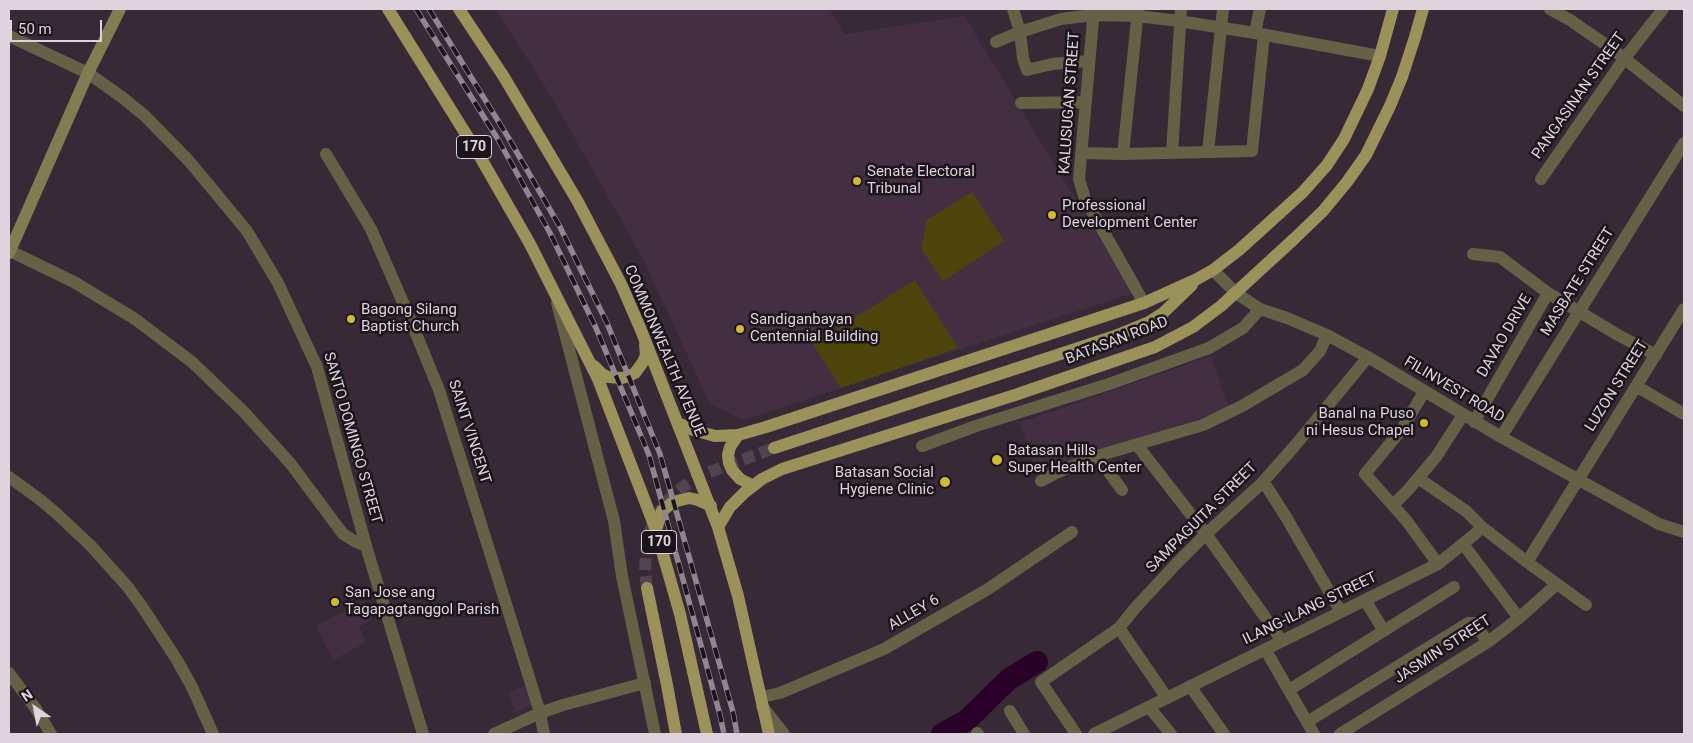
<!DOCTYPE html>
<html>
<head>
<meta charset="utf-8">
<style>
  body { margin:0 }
  #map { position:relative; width:1693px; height:743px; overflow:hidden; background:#382937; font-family:Roboto,sans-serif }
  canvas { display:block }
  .frame { position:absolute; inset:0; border:10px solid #dfd4dd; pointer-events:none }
  .north { position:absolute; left:10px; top:683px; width:50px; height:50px; -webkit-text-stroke:4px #1b141a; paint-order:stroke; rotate:327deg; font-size:14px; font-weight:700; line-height:20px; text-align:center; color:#dfd4dd }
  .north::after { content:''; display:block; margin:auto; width:18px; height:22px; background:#dfd4dd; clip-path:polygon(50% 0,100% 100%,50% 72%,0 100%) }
  .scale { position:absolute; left:10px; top:20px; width:92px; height:22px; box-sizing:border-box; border:2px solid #dfd4dd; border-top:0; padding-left:6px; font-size:15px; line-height:18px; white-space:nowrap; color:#dfd4dd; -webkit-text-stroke:4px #1b141a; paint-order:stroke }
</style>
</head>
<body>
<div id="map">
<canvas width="1693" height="743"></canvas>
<div class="frame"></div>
<div class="north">N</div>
<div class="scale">50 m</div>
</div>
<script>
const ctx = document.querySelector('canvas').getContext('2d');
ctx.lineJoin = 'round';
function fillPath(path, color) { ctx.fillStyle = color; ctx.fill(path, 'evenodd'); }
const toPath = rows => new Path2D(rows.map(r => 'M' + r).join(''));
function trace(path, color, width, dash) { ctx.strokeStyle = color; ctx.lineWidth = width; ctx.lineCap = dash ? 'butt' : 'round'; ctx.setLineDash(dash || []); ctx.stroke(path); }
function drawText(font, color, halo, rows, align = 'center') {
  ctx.font = font + ' Roboto,sans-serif'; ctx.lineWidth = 5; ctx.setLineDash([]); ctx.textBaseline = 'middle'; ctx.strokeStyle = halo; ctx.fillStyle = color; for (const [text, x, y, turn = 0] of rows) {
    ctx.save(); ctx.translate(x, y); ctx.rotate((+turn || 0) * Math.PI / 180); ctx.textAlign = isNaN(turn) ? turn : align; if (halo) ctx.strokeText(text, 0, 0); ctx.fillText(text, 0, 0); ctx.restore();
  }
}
fillPath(toPath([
  [495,9,829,9,845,34,964,16,1133,293,743,420,710,404,642,257,550,94],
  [1211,356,1229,408,1037,475,1020,423],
  [364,601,373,618,359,627,366,642,333,660,316,626],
  [525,686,532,706,515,712,508,692]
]), '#442f42');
fillPath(toPath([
  [972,192,1004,241,943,281,921,249,927,220],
  [915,280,958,348,841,388,813,344]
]), '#4e450d');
trace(toPath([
  [942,734,967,720,1009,679,1037,662]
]), '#2a0129', 22);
trace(toPath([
  [647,588,645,571,647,542,653,522,667,501,684,486,702,475,774,448]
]), '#514350', 12, [12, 6]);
trace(toPath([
  [1013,9,1020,32,1023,58,1027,70,1052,64,1089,61],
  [1094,9,1079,179,1085,199,1144,303],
  [1550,9,1570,20,1615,51,1684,106],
  [1255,33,1260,9],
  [9,36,88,73,123,98,145,116,189,161,247,231,278,283,317,367,366,546,423,734],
  [996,42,1020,32,1061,19,1093,15,1137,16,1179,21,1255,33,1380,56],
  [1021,103,1086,102],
  [1208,152,1223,9],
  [1081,153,1123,154,1252,151,1264,35],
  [1172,153,1181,9],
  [326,154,371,229,408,314,439,390,528,674,540,713,544,734],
  [1123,154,1138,10],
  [1541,179,1624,59,1663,9],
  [10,251,74,282,135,319,192,362,244,412,290,463,343,534,356,542,366,546],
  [1473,254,1500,257,1548,293,1618,335,1656,355],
  [1213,270,1236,293,1260,309,1287,318,1327,335,1373,360,1501,437,1659,524,1684,532],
  [1636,386,1684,414],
  [1424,392,1402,429,1365,474,1406,520,1438,564],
  [1474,422,1548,293],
  [1501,437,1684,143],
  [1137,445,1206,534,1282,641],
  [922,446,976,426,1109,384,1209,348,1243,328,1260,309],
  [1097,456,1122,490],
  [1418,478,1466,511,1482,527,1527,562,1586,605],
  [1041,481,1056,473,1097,456,1203,425,1242,406,1303,370,1320,351,1327,335],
  [1261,484,1267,487,1286,517,1341,612],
  [1393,505,1408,490,1436,457,1463,415],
  [1463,544,1519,618],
  [1527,562,1684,309],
  [1365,600,1384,631],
  [1119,628,1167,698],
  [1265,649,1314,734],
  [9,673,36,709,51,734],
  [1190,686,1224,734],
  [1289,690,1454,587],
  [761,697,780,693,884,649,988,589,1072,532],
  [1149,707,1171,734],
  [1010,711,1024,734],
  [1307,722,1468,623,1474,623,1488,642],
  [977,733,978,734],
  [1076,734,1041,682,1119,628,1136,607,1177,563,1206,534,1261,484,1293,448,1368,357],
  [1094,734,1438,564,1475,534,1482,527],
  [1340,734,1488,642,1519,618,1557,584]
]), '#656147', 12);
trace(toPath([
  [557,303,614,521,622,576,655,734],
  [9,477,38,498,56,513,91,546,127,586,143,608,177,660,192,687,213,734],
  [762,706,784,734],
  [494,734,540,713,563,705,645,683]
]), '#656147', 12);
trace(toPath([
  [9,253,88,73,120,9]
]), '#837c52', 12);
trace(toPath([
  [388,9,479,155,530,244,598,379,656,530,680,614,707,734],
  [459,9,504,77,578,202,621,284,641,330,718,527,738,596,769,734],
  [594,366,602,374,608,377,622,378,629,376,635,373,643,362,646,355,645,345],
  [678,423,693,430,715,436,738,435,766,427,1144,303,1197,279,1213,270,1239,250,1303,192,1327,165,1344,139,1368,89,1380,56,1393,9],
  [738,435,730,447,728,455,729,463,732,470,740,479,752,485],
  [774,448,1115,336,1149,322,1163,313,1192,285],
  [718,527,730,507,744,493,762,479,782,469,1015,395,1155,347,1193,327,1221,306,1295,238,1323,211,1347,182,1366,155,1390,106,1402,77,1415,37,1423,9],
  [656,530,662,511,673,502,689,498,698,500,711,506],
  [647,588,667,685,676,734]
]), '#9b915b', 12);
const rail = toPath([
  [416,9,499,141,550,233,596,328,649,455,720,715,724,734],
  [429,9,508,137,560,227,607,323,660,454,733,712,737,734]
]);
trace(rail, '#928590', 5.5);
trace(rail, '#1b141a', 4, [11]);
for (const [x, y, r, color] of [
  [857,181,5,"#ceb938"],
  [1052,215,5,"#ceb938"],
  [351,319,5,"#ceb938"],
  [740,329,5,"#ceb938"],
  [1424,423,5,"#ceb938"],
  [997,460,6,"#ceb938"],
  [945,482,6,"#ceb938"],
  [335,602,5,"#ceb938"]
]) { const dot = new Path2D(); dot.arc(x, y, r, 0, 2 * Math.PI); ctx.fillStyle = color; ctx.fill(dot); trace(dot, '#1b141a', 2); }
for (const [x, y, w] of [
  [474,147,35],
  [659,542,35]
]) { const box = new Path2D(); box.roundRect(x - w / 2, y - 11.5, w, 23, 4); ctx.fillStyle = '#1b141a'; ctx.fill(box); trace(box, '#dfd4dd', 1); }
drawText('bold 14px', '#dfd4dd', null, [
  ["170",474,147],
  ["170",659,542]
]);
drawText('15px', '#dfd4dd', '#1b141a', [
  ["PANGASINAN STREET",1579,96,-55],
  ["KALUSUGAN STREET",1070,103,-86],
  ["MASBATE STREET",1578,282,-58],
  ["DAVAO DRIVE",1505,336,-60],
  ["BATASAN ROAD",1117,341,-21],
  ["COMMONWEALTH AVENUE",664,351,67],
  ["LUZON STREET",1617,386,-58],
  ["FILINVEST ROAD",1454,390,31],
  ["SAINT VINCENT",469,432,72],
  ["SANTO DOMINGO STREET",352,438,74],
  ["SAMPAGUITA STREET",1202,518,-45],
  ["ILANG-ILANG STREET",1310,609,-26],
  ["ALLEY 6",914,613,-30],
  ["JASMIN STREET",1443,650,-33]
]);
drawText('15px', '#dfd4dd', '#1b141a', [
  ["Senate Electoral",867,172],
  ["Tribunal",867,189],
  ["Professional",1062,206],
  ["Development Center",1062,223],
  ["Bagong Silang",361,310],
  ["Baptist Church",361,327],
  ["Sandiganbayan",750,320],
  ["Centennial Building",750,337],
  ["Banal na Puso",1414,414,"right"],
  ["ni Hesus Chapel",1414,431,"right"],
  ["Batasan Hills",1008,451],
  ["Super Health Center",1008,468],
  ["Batasan Social",934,473,"right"],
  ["Hygiene Clinic",934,490,"right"],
  ["San Jose ang",345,593],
  ["Tagapagtanggol Parish",345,610]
], 'left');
</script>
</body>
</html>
